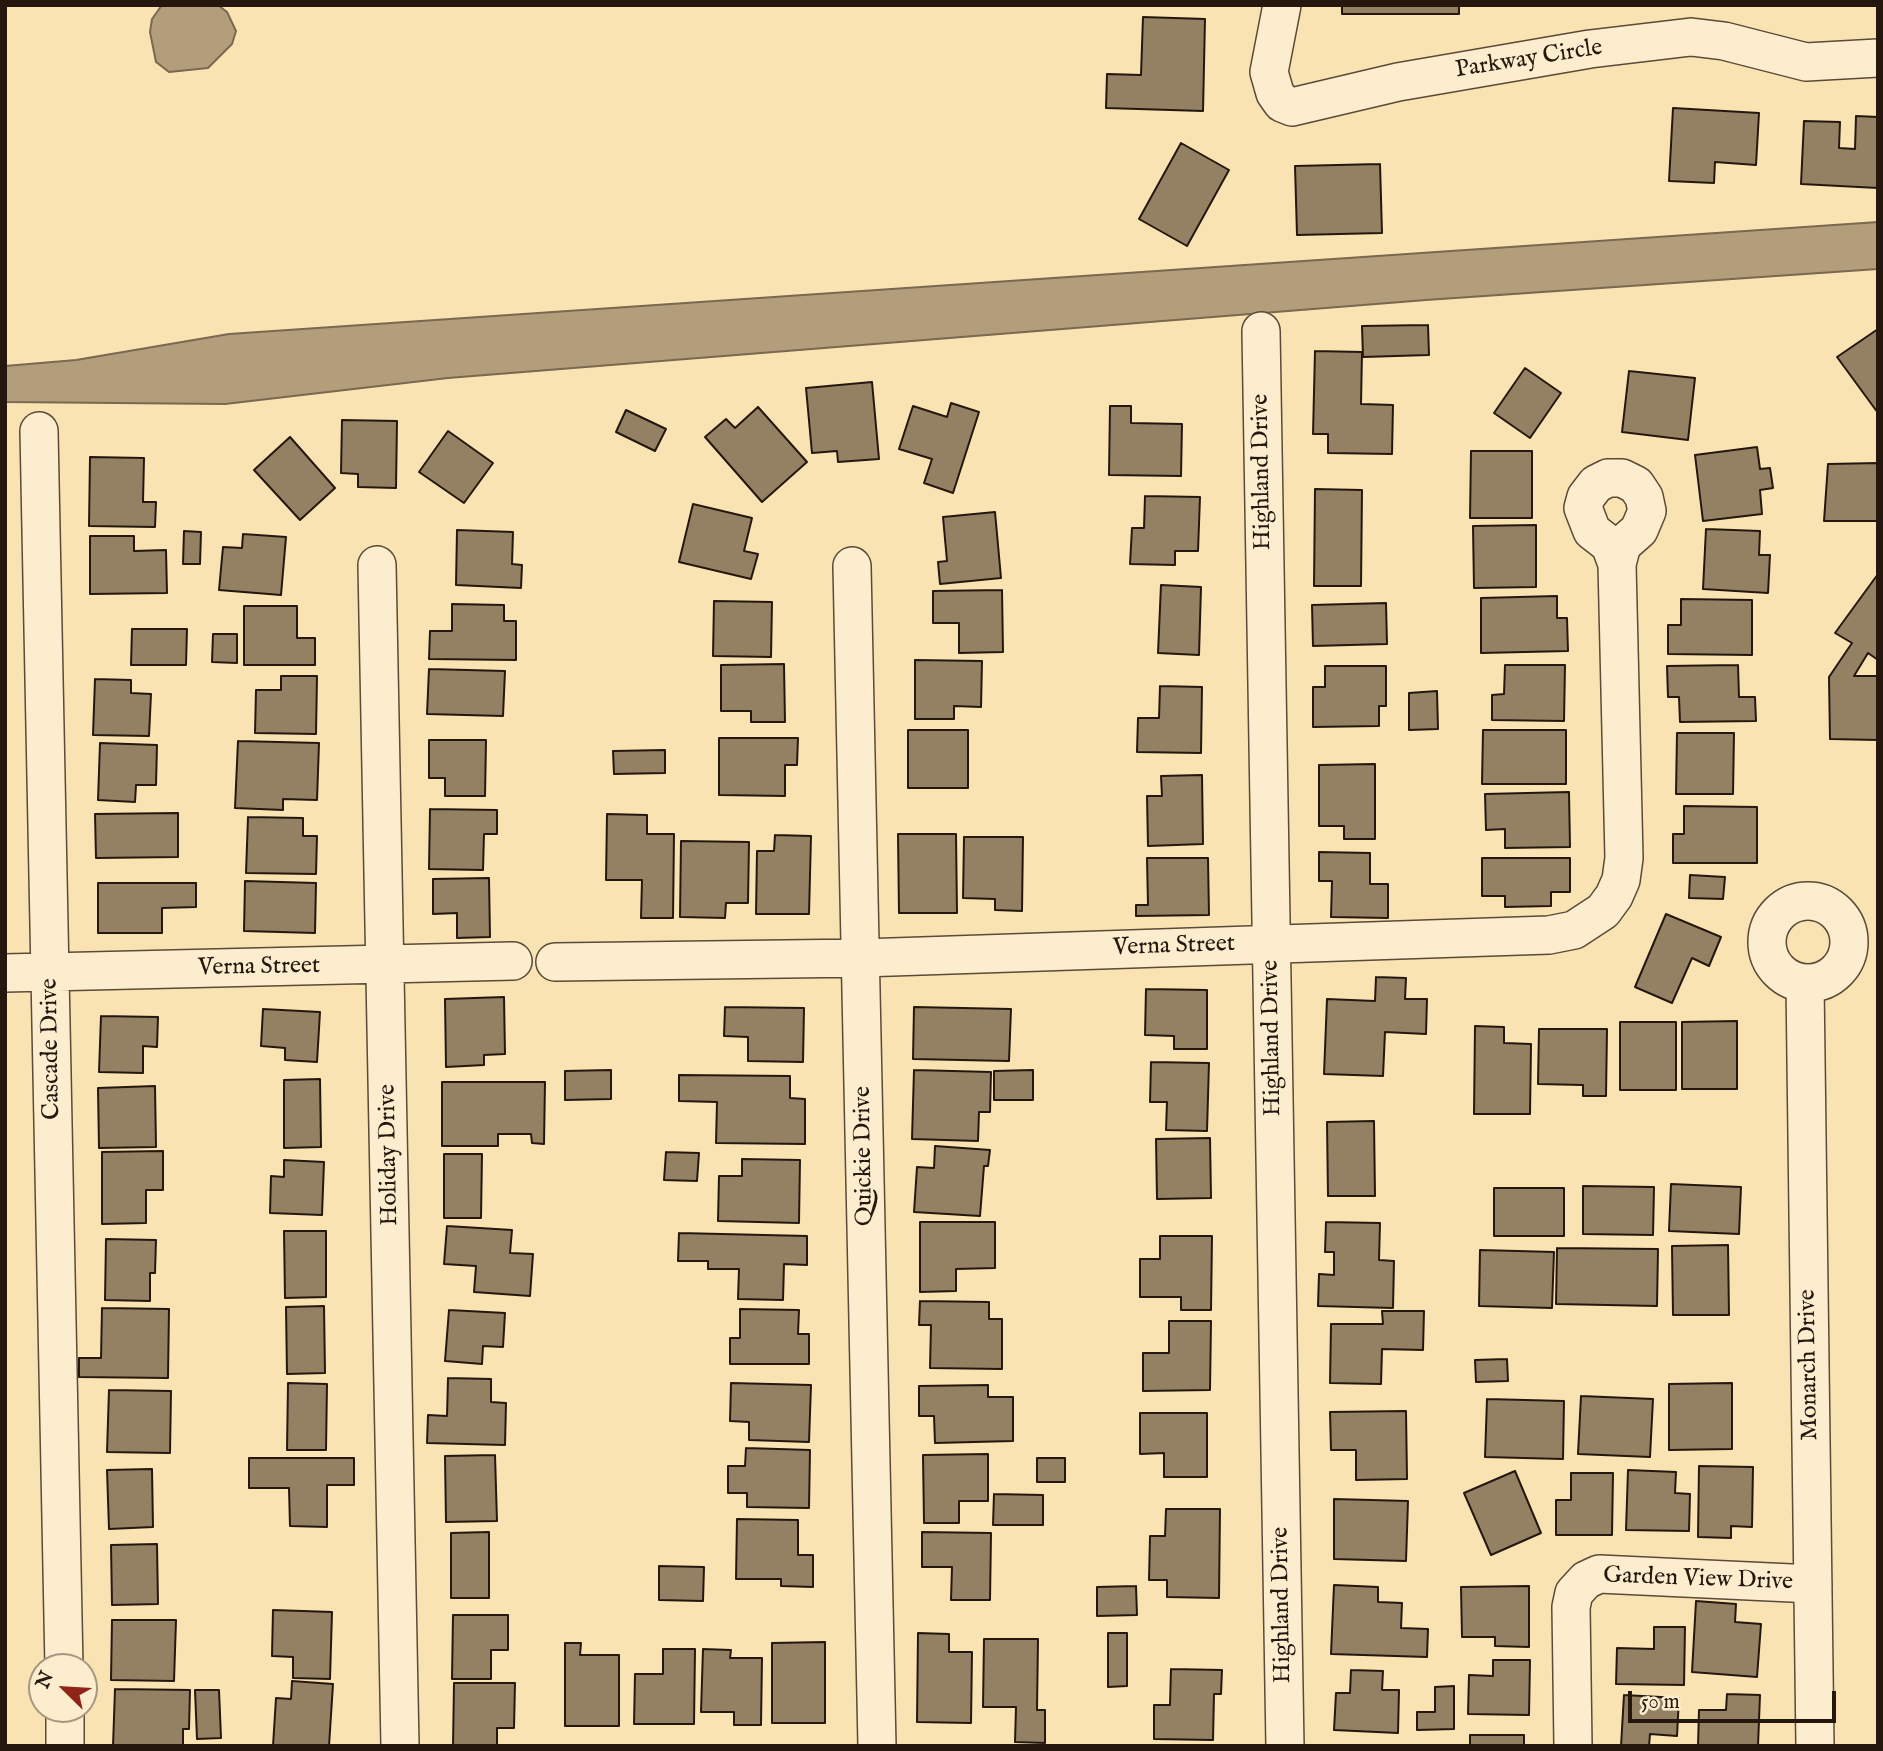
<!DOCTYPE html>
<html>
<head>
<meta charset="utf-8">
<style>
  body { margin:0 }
  #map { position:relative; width:1883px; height:1751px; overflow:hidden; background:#fae3b3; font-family:"IM FELL English",serif }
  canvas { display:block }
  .frame { position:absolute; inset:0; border:7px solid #25170e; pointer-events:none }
  .north { position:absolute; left:28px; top:1653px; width:70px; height:70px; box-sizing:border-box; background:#fcedce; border:2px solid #a69781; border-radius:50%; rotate:294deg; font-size:19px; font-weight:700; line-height:28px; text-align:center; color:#25170e }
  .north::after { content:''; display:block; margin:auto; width:24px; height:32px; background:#8f2418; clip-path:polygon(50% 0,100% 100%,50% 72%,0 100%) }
  .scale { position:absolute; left:1628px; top:1691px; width:208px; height:32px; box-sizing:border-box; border:4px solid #25170e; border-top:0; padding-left:9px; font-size:21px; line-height:24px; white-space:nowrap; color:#25170e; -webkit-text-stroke:5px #fcedce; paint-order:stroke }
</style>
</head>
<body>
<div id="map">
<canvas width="1883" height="1751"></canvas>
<div class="frame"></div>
<div class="north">N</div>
<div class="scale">50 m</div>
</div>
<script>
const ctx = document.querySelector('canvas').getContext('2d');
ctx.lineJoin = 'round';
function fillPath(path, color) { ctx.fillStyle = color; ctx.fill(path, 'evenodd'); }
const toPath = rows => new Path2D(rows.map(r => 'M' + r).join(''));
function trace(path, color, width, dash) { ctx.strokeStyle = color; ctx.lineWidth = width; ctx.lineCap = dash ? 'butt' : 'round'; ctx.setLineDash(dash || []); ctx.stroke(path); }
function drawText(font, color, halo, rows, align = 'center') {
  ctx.font = font + ' "IM FELL English",serif'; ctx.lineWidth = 6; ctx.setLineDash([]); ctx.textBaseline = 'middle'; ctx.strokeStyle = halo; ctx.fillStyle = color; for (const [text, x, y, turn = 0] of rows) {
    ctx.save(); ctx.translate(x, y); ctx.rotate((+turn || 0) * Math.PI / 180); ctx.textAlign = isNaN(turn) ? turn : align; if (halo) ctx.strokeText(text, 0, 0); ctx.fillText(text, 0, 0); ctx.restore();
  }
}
const water = toPath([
  [162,5,218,5,227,12,236,31,232,44,208,68,169,72,156,62,150,32,152,19,162,5],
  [1878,222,1878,269,1426,300,448,378,225,404,5,402,5,366,76,360,229,334,1878,222]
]);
fillPath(water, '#b29e7b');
trace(water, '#7a684f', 2);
const building = toPath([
  [1342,5,1459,5,1459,14,1342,14,1342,5],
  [1143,17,1205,19,1203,111,1106,108,1107,74,1141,75,1143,17],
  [1673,108,1759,113,1756,165,1715,162,1714,183,1669,181,1673,108],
  [1856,116,1878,117,1878,188,1801,184,1804,121,1840,122,1839,148,1855,149,1856,116],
  [1181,143,1229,170,1187,246,1139,219,1181,143],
  [1380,164,1382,233,1297,235,1295,166,1380,164],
  [1428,325,1429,355,1363,357,1362,326,1428,325],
  [1878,329,1878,413,1837,357,1878,329],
  [1315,351,1362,352,1361,404,1393,405,1392,454,1328,453,1328,434,1313,434,1315,351],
  [1525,368,1561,393,1530,438,1494,413,1525,368],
  [1629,371,1695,378,1688,440,1622,432,1629,371],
  [872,382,879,459,838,462,837,451,812,453,806,388,872,382],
  [951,403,979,412,953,493,924,483,932,459,899,449,913,406,947,417,951,403],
  [1110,406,1131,406,1131,423,1182,424,1181,476,1109,475,1110,406],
  [758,407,807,462,762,502,705,437,726,419,735,428,758,407],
  [626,410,666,429,655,451,616,432,626,410],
  [342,420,397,421,396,488,358,487,358,474,341,473,342,420],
  [448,431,493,463,464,503,419,472,448,431],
  [290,437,335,488,300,520,254,470,290,437],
  [1757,447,1760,469,1770,468,1773,488,1760,490,1762,514,1703,521,1695,455,1757,447],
  [1471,451,1532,451,1532,518,1470,518,1471,451],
  [90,457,144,458,143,502,156,502,155,527,89,526,90,457],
  [1878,463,1878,521,1824,521,1828,464,1878,463],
  [1315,489,1362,490,1361,586,1314,586,1315,489],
  [1145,496,1200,497,1198,551,1175,551,1175,565,1130,564,1132,528,1144,528,1145,496],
  [693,504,752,518,744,551,758,554,751,579,679,562,693,504],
  [995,512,1001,578,940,584,938,562,947,561,943,517,995,512],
  [1536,525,1536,587,1474,588,1473,526,1536,525],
  [1706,529,1760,531,1759,555,1770,555,1768,593,1703,589,1706,529],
  [457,530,513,532,512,564,522,565,521,588,456,585,457,530],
  [184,531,201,532,200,564,183,564,184,531],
  [243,534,286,537,281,595,219,590,223,547,242,548,243,534],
  [90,536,134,536,134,551,166,550,167,593,90,594,90,536],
  [1878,574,1878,660,1868,653,1854,676,1878,676,1878,740,1830,739,1829,677,1852,643,1835,633,1878,574],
  [1161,585,1201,587,1199,655,1158,653,1161,585],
  [1002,590,1003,652,959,653,959,623,933,623,933,591,1002,590],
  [1557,596,1557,618,1567,618,1568,651,1481,653,1481,598,1557,596],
  [1681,599,1752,600,1752,655,1668,654,1668,625,1681,625,1681,599],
  [714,601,772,602,771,657,713,656,714,601],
  [1386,603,1387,644,1313,646,1312,605,1386,603],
  [452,604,504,605,504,621,516,621,516,660,429,659,430,631,452,631,452,604],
  [244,606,297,606,297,638,315,638,315,665,244,665,244,606],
  [132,629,187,629,186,665,131,665,132,629],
  [213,634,237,634,237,663,212,662,213,634],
  [915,660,982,661,981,707,954,706,954,719,915,719,915,660],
  [784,664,785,722,751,722,751,711,721,711,721,665,784,664],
  [1505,665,1565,665,1564,721,1492,720,1492,695,1504,694,1505,665],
  [1738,665,1739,697,1755,697,1756,721,1680,722,1679,697,1668,697,1667,666,1738,665],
  [1325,666,1386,666,1386,706,1379,706,1379,726,1313,727,1313,687,1325,687,1325,666],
  [429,669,505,671,503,716,427,714,429,669],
  [281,676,317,676,316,734,255,733,256,690,281,690,281,676],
  [95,679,131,680,131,693,151,694,149,736,93,735,95,679],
  [1160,686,1202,687,1201,753,1137,752,1138,718,1159,718,1160,686],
  [1437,691,1438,729,1409,730,1409,693,1437,691],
  [908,730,968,730,968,788,908,788,908,730],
  [1483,730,1566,730,1566,784,1482,784,1483,730],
  [1677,733,1734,733,1733,794,1676,794,1677,733],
  [719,738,798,738,797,765,785,765,785,796,719,795,719,738],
  [429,740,486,740,485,796,445,796,445,778,429,778,429,740],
  [238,741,319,743,317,800,283,799,283,810,235,808,238,741],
  [100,743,157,745,156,785,136,785,135,802,98,800,100,743],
  [665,750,665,773,614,774,613,751,665,750],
  [1375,764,1375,839,1344,839,1344,826,1319,826,1319,765,1375,764],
  [1202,775,1203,844,1148,846,1147,796,1162,796,1161,776,1202,775],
  [1569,792,1570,847,1505,848,1505,829,1486,830,1485,794,1569,792],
  [1684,806,1757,807,1757,863,1673,863,1673,834,1684,834,1684,806],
  [430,809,497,810,497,834,484,834,483,870,429,869,430,809],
  [178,813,178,857,96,858,95,814,178,813],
  [607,814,647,815,647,834,674,834,673,918,641,918,642,880,606,880,607,814],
  [248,817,303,818,303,836,317,836,316,874,246,873,248,817],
  [898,834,956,834,957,913,899,913,898,834],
  [775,835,811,836,809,914,756,914,757,851,774,851,775,835],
  [964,837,1023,837,1022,911,995,910,995,899,963,898,964,837],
  [681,841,749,842,748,903,726,903,725,918,680,917,681,841],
  [1319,852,1370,853,1370,884,1388,884,1388,918,1331,917,1332,881,1319,881,1319,852],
  [1147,858,1208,858,1209,915,1136,916,1136,905,1148,905,1147,858],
  [1482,858,1570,858,1570,892,1551,892,1551,906,1505,907,1505,896,1482,896,1482,858],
  [1690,875,1725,877,1723,899,1689,898,1690,875],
  [489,878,490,937,457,938,457,913,433,914,433,879,489,878],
  [245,881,316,883,315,933,244,931,245,881],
  [98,883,196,883,196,907,162,908,162,933,98,933,98,883],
  [1666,914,1721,937,1709,966,1692,958,1672,1003,1635,987,1666,914],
  [1376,977,1406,978,1405,999,1427,999,1426,1034,1385,1032,1383,1076,1324,1074,1327,999,1375,1001,1376,977],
  [1146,989,1207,990,1207,1049,1174,1049,1174,1036,1145,1035,1146,989],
  [504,997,505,1054,484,1055,484,1065,446,1067,445,999,504,997],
  [725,1007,804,1008,803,1062,748,1061,748,1037,724,1036,725,1007],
  [914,1007,1011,1009,1009,1061,913,1059,914,1007],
  [263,1009,320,1012,317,1062,285,1060,285,1048,261,1046,263,1009],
  [101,1016,158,1017,157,1047,143,1046,143,1073,99,1072,101,1016],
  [1737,1021,1737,1089,1682,1089,1682,1022,1737,1021],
  [1620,1022,1676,1022,1676,1090,1620,1090,1620,1022],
  [1475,1026,1504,1027,1504,1043,1531,1044,1530,1114,1474,1114,1475,1026],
  [1539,1029,1607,1029,1606,1096,1583,1096,1583,1085,1538,1084,1539,1029],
  [1151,1062,1209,1063,1207,1131,1166,1130,1167,1102,1150,1102,1151,1062],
  [611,1070,611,1099,565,1100,565,1071,611,1070],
  [914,1070,991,1072,990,1112,979,1112,978,1141,912,1139,914,1070],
  [1033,1070,1033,1100,994,1100,994,1071,1033,1070],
  [679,1075,790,1076,790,1098,805,1099,805,1144,716,1143,717,1102,679,1101,679,1075],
  [320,1079,321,1147,284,1148,284,1080,320,1079],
  [442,1082,545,1082,544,1144,532,1143,531,1134,498,1134,498,1146,442,1146,442,1082],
  [155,1086,156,1147,99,1148,98,1088,155,1086],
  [1374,1121,1375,1196,1328,1196,1327,1122,1374,1121],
  [1210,1138,1211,1198,1157,1199,1156,1139,1210,1138],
  [935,1146,990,1150,988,1166,984,1166,980,1216,914,1212,917,1167,934,1168,935,1146],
  [163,1151,163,1190,146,1190,146,1223,102,1224,102,1152,163,1151],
  [666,1152,699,1153,697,1181,664,1180,666,1152],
  [444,1154,482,1154,481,1218,444,1218,444,1154],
  [742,1159,800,1160,799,1223,718,1221,719,1176,742,1176,742,1159],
  [284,1160,324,1162,322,1215,270,1213,271,1176,284,1177,284,1160],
  [1671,1184,1741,1187,1739,1234,1669,1231,1671,1184],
  [1583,1186,1654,1187,1653,1235,1583,1234,1583,1186],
  [1494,1188,1564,1188,1564,1236,1494,1236,1494,1188],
  [920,1222,995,1222,995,1268,956,1269,956,1291,920,1292,920,1222],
  [1326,1222,1380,1223,1379,1260,1394,1261,1393,1308,1318,1306,1319,1274,1334,1275,1334,1252,1325,1252,1326,1222],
  [447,1226,512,1230,510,1253,533,1254,530,1296,474,1292,476,1266,444,1264,447,1226],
  [284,1231,326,1231,326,1297,285,1298,284,1231],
  [679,1233,807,1236,807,1265,784,1264,783,1300,738,1299,739,1269,708,1269,708,1261,678,1261,679,1233],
  [1160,1236,1212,1236,1211,1310,1181,1310,1181,1297,1140,1297,1140,1259,1160,1259,1160,1236],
  [106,1239,156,1240,155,1273,150,1273,150,1301,105,1300,106,1239],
  [1728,1245,1729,1315,1673,1315,1672,1246,1728,1245],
  [1557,1248,1658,1249,1657,1306,1556,1304,1557,1248],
  [1480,1250,1554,1252,1552,1308,1479,1306,1480,1250],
  [920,1301,989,1302,989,1319,1002,1319,1002,1369,930,1368,931,1325,919,1325,920,1301],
  [324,1306,325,1373,287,1374,286,1307,324,1306],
  [102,1308,169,1309,168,1378,79,1377,79,1358,101,1358,102,1308],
  [740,1309,799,1310,798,1334,809,1334,809,1364,730,1364,730,1338,740,1338,740,1309],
  [449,1310,505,1313,503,1347,483,1346,482,1364,445,1361,449,1310],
  [1382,1311,1424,1311,1423,1350,1382,1349,1381,1384,1330,1383,1331,1324,1383,1324,1382,1311],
  [1169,1321,1211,1321,1210,1390,1143,1391,1143,1353,1169,1353,1169,1321],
  [1507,1359,1508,1381,1476,1382,1475,1360,1507,1359],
  [448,1378,491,1379,491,1402,506,1403,505,1445,427,1443,428,1415,447,1416,448,1378],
  [288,1383,327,1384,326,1450,287,1450,288,1383],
  [731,1383,811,1385,809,1442,749,1440,749,1422,730,1421,731,1383],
  [1732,1383,1732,1449,1669,1450,1669,1384,1732,1383],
  [988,1385,988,1397,1013,1397,1013,1441,935,1443,934,1416,919,1416,919,1386,988,1385],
  [109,1390,171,1391,170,1453,107,1452,109,1390],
  [1581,1396,1653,1399,1650,1457,1578,1454,1581,1396],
  [1487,1399,1564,1401,1563,1459,1485,1457,1487,1399],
  [1406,1411,1407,1479,1356,1480,1356,1450,1331,1450,1330,1412,1406,1411],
  [1140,1413,1207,1413,1207,1477,1164,1477,1164,1453,1140,1454,1140,1413],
  [746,1448,810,1450,809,1508,747,1507,747,1493,728,1493,728,1466,745,1466,746,1448],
  [988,1454,988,1501,959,1501,959,1523,924,1523,923,1455,988,1454],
  [495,1455,497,1521,446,1522,445,1456,495,1455],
  [249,1458,354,1458,354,1485,327,1485,327,1527,290,1526,289,1488,249,1488,249,1458],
  [1037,1458,1065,1458,1065,1482,1037,1482,1037,1458],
  [1699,1466,1753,1467,1752,1527,1731,1526,1731,1538,1698,1537,1699,1466],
  [152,1469,153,1527,109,1529,107,1470,152,1469],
  [1628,1470,1676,1472,1675,1493,1690,1494,1689,1531,1626,1530,1628,1470],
  [1515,1471,1541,1533,1491,1555,1464,1493,1515,1471],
  [1571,1473,1613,1473,1612,1535,1556,1535,1556,1500,1571,1500,1571,1473],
  [994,1494,1043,1495,1043,1525,993,1525,994,1494],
  [1334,1499,1408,1501,1406,1561,1334,1559,1334,1499],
  [1166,1509,1220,1509,1219,1598,1167,1597,1167,1580,1149,1580,1150,1536,1165,1536,1166,1509],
  [737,1519,798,1520,798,1555,813,1555,813,1587,781,1586,781,1579,736,1579,737,1519],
  [489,1532,489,1598,451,1598,451,1533,489,1532],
  [922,1532,991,1533,990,1600,951,1600,952,1567,922,1567,922,1532],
  [157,1544,158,1604,112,1605,111,1545,157,1544],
  [659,1566,704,1567,703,1601,659,1600,659,1566],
  [1334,1585,1378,1587,1378,1602,1402,1603,1401,1628,1428,1629,1427,1657,1331,1654,1334,1585],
  [1136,1586,1137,1615,1097,1616,1097,1587,1136,1586],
  [1529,1586,1529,1647,1495,1646,1495,1637,1462,1637,1461,1587,1529,1586],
  [1696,1601,1736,1604,1735,1622,1761,1624,1757,1677,1692,1672,1696,1601],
  [273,1610,332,1612,330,1679,293,1678,293,1657,272,1656,273,1610],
  [453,1615,508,1615,508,1650,491,1650,491,1679,452,1679,453,1615],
  [112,1620,176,1620,174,1681,111,1680,112,1620],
  [1654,1627,1685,1627,1684,1685,1616,1684,1617,1648,1654,1649,1654,1627],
  [918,1633,949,1634,949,1652,972,1652,971,1723,917,1722,918,1633],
  [1108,1633,1127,1633,1127,1686,1108,1687,1108,1633],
  [984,1639,1038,1639,1037,1710,1045,1710,1045,1743,1015,1742,1016,1707,983,1707,984,1639],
  [825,1642,825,1723,772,1723,772,1643,825,1642],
  [565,1643,581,1643,580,1655,619,1655,619,1726,565,1726,565,1643],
  [663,1649,695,1649,694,1724,634,1724,635,1674,663,1674,663,1649],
  [703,1649,731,1650,730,1658,762,1658,761,1725,734,1725,734,1712,701,1712,703,1649],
  [1493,1660,1530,1660,1529,1715,1468,1714,1469,1675,1493,1676,1493,1660],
  [1171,1669,1222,1670,1221,1694,1214,1694,1213,1740,1154,1739,1154,1705,1170,1705,1171,1669],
  [1351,1670,1383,1671,1382,1690,1399,1690,1398,1733,1334,1730,1336,1693,1350,1693,1351,1670],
  [292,1681,333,1684,329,1746,273,1746,276,1698,291,1699,292,1681],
  [454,1683,515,1683,514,1728,497,1728,497,1746,453,1746,454,1683],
  [1454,1686,1454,1729,1417,1730,1417,1712,1435,1712,1435,1687,1454,1686],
  [115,1689,190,1690,189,1729,183,1729,183,1746,113,1746,115,1689],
  [195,1690,219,1690,221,1738,197,1739,195,1690],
  [1727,1694,1760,1695,1758,1746,1698,1746,1699,1710,1726,1710,1727,1694],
  [1624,1695,1679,1698,1677,1736,1650,1734,1649,1746,1621,1746,1624,1695],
  [1470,1735,1524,1735,1524,1746,1470,1746,1470,1735]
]);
fillPath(building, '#948164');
trace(building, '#25170e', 2);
const minor = toPath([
  [1282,5,1269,72,1275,93,1282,103,1292,107,1398,82,1590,49,1691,37,1724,41,1806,62,1878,58],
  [1261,331,1285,1746],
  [39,431,64,1667],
  [1608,478,1622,478,1636,485,1644,497,1647,511,1639,530,1622,545,1617,564,1610,545,1592,531,1583,508,1586,497,1596,484,1608,478],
  [377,565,400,1746],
  [852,566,877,1746],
  '1767 942a41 41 0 1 1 82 0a41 41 0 1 1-82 0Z',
  [555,962,862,958,1549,935,1574,930,1603,911,1614,896,1621,880,1624,858,1617,564],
  [5,973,513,961],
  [1805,983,1815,1746],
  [65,1709,65,1746],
  [1573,1746,1571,1607,1574,1593,1586,1580,1599,1574,1813,1584]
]);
trace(minor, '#5a4a37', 40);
trace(minor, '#fcedce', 37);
drawText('24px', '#25170e', '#fcedce', [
  ["Parkway Circle",1529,60,-9],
  ["Highland Drive",1263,472,-91],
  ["Verna Street",1174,947,-2],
  ["Verna Street",259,968,-1],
  ["Highland Drive",1273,1038,-91],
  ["Cascade Drive",52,1049,-91],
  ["Holiday Drive",390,1155,-91],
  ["Quickie Drive",865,1156,-91],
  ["Monarch Drive",1810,1365,-91],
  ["Garden View Drive",1698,1580,2],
  ["Highland Drive",1283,1605,-91]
]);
</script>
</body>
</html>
